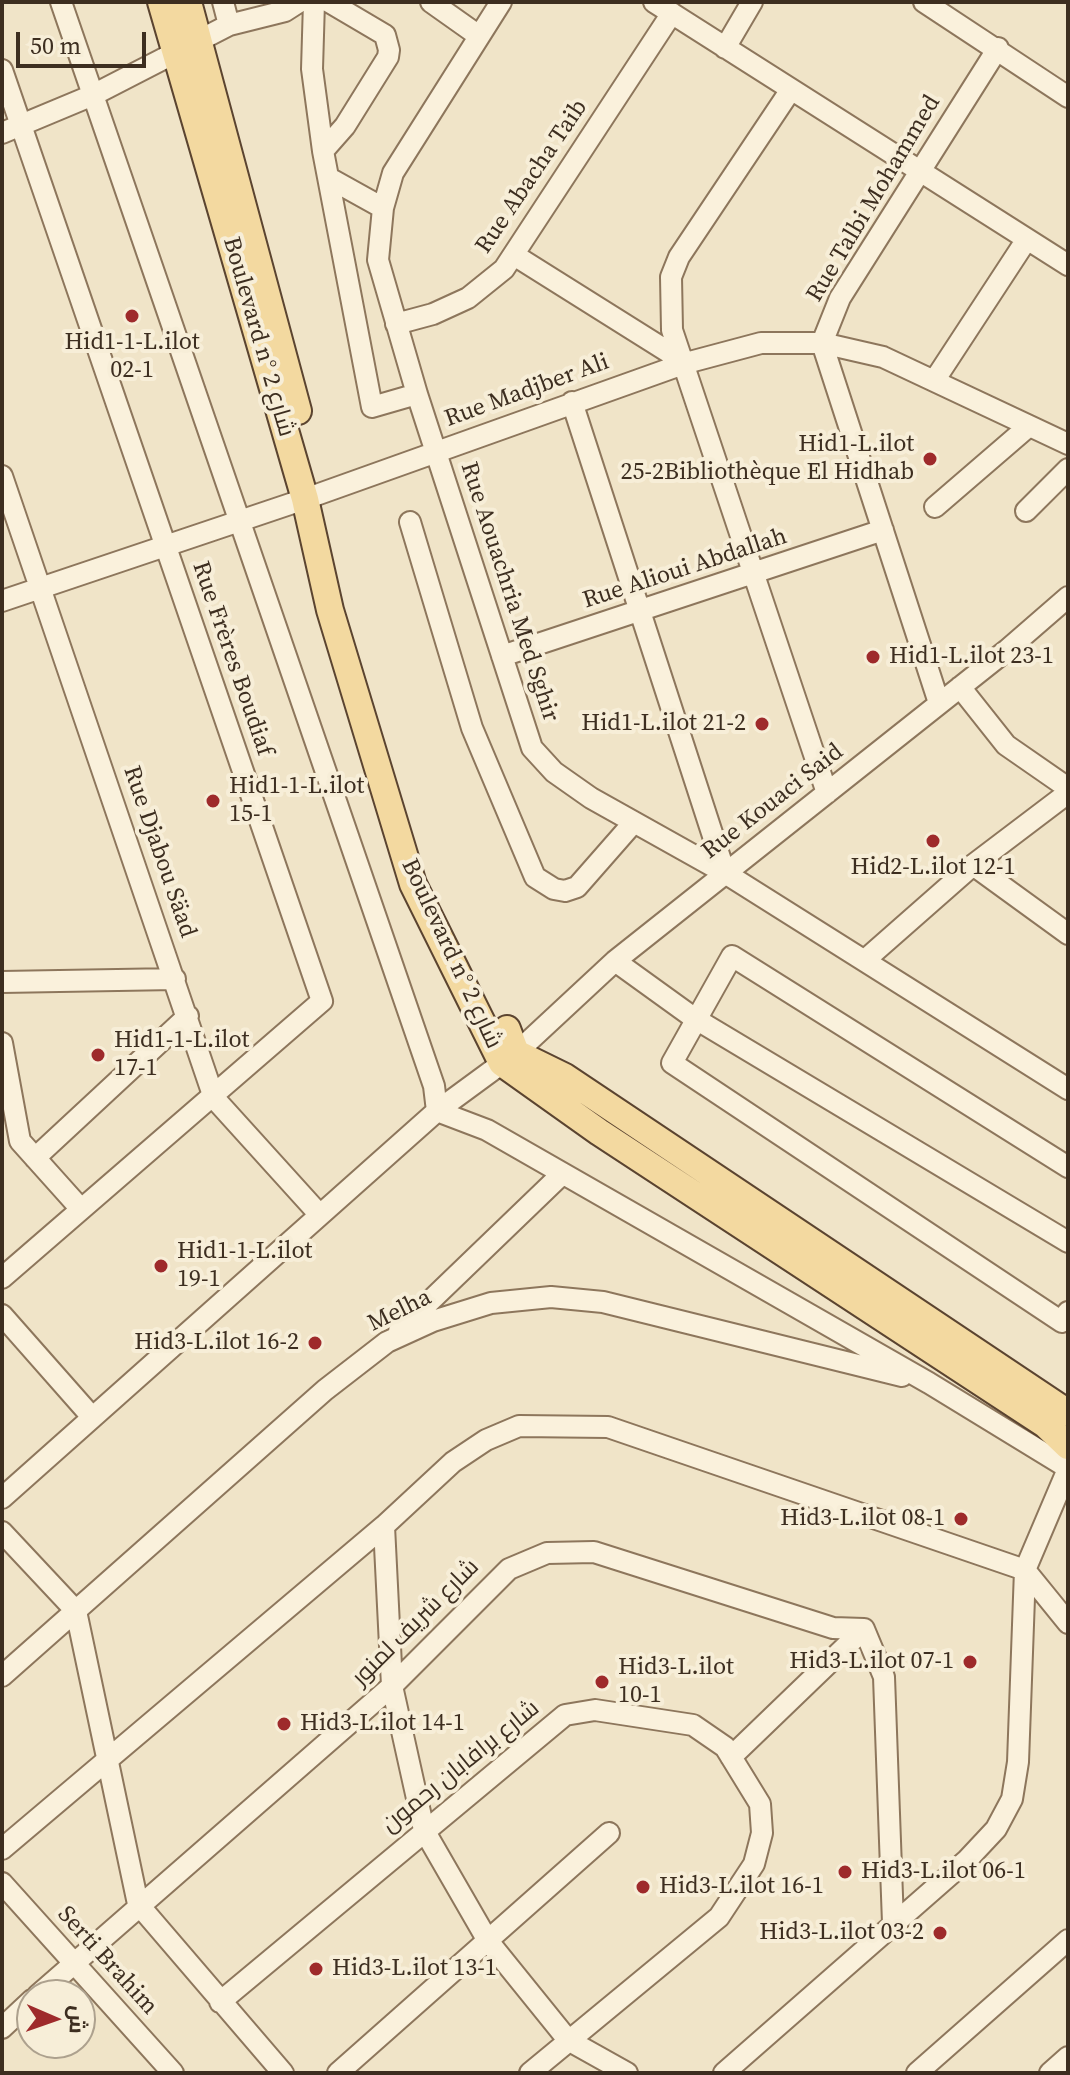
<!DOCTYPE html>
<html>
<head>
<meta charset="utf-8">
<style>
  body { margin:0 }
  #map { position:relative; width:1070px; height:2075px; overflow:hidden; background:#f0e4c8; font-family:"Source Serif 4",Cairo,serif }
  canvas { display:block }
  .frame { position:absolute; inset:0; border:4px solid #3d2e20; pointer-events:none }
  .north { position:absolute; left:16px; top:1979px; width:80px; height:80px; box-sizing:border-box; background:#f7eed8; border:2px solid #ada18e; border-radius:50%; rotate:92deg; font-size:22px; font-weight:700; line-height:32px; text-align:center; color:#3d2e20 }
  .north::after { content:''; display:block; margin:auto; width:28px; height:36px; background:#9e2a2b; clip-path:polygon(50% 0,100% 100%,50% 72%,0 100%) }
  .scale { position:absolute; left:16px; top:32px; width:130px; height:36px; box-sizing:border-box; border:4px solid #3d2e20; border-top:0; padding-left:10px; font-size:24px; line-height:28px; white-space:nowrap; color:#3d2e20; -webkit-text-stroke:6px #f7eed8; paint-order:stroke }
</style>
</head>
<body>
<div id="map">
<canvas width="1070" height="2075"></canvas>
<div class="frame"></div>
<div class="north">ش</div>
<div class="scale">50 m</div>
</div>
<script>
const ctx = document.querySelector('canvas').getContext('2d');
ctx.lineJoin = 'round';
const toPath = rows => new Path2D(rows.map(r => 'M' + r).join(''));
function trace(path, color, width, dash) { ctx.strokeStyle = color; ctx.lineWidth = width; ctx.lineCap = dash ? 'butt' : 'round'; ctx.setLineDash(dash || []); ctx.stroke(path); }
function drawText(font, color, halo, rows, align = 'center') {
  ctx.font = font + ' "Source Serif 4",Cairo,serif'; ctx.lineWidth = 8; ctx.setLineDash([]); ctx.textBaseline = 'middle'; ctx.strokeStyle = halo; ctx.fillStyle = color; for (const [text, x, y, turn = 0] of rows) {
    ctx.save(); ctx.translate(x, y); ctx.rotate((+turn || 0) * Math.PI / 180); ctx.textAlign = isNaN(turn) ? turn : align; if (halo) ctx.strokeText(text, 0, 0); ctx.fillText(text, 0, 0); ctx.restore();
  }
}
const minor = toPath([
  [61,2,434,1086,437,1111,487,1130,929,1383,1068,1468],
  [223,2,229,25],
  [314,2,312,69,323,151,372,407,417,394],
  [431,2,479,36],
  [501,2,393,173,383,208,378,260,417,394,532,748,554,772,591,798,725,873,1068,1089],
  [654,2,1068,265],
  [924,2,1068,97],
  [725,48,752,2],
  [2,70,322,1001,2,1278],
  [790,91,679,257,671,277,672,330,827,793],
  [2,133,93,95,229,25,285,11,299,2],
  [323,151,345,126,388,57,389,50,385,35,329,2],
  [329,178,383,208],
  [514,255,686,363],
  [396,324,433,314,468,298,504,269,672,13],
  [934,381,1027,239],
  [572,402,725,873],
  [2,476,214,1098,319,1214],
  [935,507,1029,426],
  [1026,511,1068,469],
  [410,522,472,728,535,877,554,889,565,891,577,887,634,822],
  [2,601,305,499,686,363,761,343,822,343,883,357,1068,444],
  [502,656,883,530],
  [960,687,1006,745,1068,788],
  [939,703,822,343,840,298,998,48],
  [973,865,1068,934],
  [865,960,973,865,1068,793],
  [615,961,694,1018,1068,1242],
  [2,982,175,979],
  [2,1043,20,1141,80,1208],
  [35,1158,188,1016],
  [1068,1167,732,956,672,1063,1062,1322,1068,1312],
  [2,1315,92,1417],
  [399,1331,561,1175],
  [2,1498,437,1111,516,1053,615,961,1007,650,1068,597],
  [384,1526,392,1686,424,1830,488,1941,568,2040,627,2073],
  [2,1532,76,1611,138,1904,283,2073],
  [2,1676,325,1390,387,1342,433,1321,491,1303,551,1297,603,1302,902,1376],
  [731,1757,864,1629],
  [2,1849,384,1526,453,1462,486,1440,519,1426,608,1427,1025,1570,1068,1623],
  [2,1883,173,2073],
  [38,1995,392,1686,509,1569,547,1553,594,1552,833,1628,864,1629,884,1677,893,1923],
  [220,2002,565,1715,595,1710,693,1725,725,1747,760,1804,762,1833,754,1864,719,1917,530,2073],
  [2,2028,32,2000],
  [338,2073,609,1833],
  [724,2073,967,1860,996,1829,1012,1799,1018,1762,1025,1570,1068,1469],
  [917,2073,1068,1940],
  [1050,2073,1068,2057]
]);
const major = toPath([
  [161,2,305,499,330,610,413,884,502,1063,599,1132,1046,1425,1068,1446],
  [188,2,298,411],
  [507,1029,516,1053,565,1077,1068,1413]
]);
trace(minor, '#8d765c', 24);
trace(major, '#5b4430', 30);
trace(minor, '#faf1dc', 20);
trace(major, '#f3d9a0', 26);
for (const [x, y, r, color] of [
  [132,316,8,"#9e2a2b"],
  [930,459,8,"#9e2a2b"],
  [873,657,8,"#9e2a2b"],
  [762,724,8,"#9e2a2b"],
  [213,801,8,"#9e2a2b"],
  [933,841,8,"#9e2a2b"],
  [98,1055,8,"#9e2a2b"],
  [161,1266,8,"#9e2a2b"],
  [315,1343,8,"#9e2a2b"],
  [961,1519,8,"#9e2a2b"],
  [970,1662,8,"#9e2a2b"],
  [602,1682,8,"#9e2a2b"],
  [284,1724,8,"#9e2a2b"],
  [845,1872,8,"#9e2a2b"],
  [643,1887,8,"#9e2a2b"],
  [940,1933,8,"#9e2a2b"],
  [316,1969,8,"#9e2a2b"]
]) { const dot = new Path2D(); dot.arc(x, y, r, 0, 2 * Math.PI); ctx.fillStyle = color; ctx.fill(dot); trace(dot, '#f7eed8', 3); }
drawText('24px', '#3d2e20', '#f7eed8', [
  ["Rue Abacha Taib",532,177,-56],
  ["Rue Talbi Mohammed",874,199,-59],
  ["Boulevard n° شارع 2",258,337,74],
  ["Rue Madjber Ali",527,391,-20],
  ["Rue Alioui Abdallah",685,569,-18],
  ["Rue Aouachria Med Sghir",509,592,72],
  ["Rue Frères Boudiaf",232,659,71],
  ["Rue Kouaci Said",773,802,-38],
  ["Rue Djabou Säad",159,852,71],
  ["Boulevard n° شارع 2",451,954,65],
  ["Melha",400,1311,-26],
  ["شارع شريف لمنور",416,1623,-45],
  ["شارع برافابان رحمون",461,1767,-39],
  ["Serti Brahim",107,1961,48]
]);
drawText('24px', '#3d2e20', '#f7eed8', [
  ["Hid1-1-L.ilot",132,343,"center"],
  ["02-1",132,371,"center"],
  ["Hid1-L.ilot",914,445,"right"],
  ["25-2Bibliothèque El Hidhab",914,473,"right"],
  ["Hid1-L.ilot 23-1",889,657],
  ["Hid1-L.ilot 21-2",746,724,"right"],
  ["Hid1-1-L.ilot",229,787],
  ["15-1",229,815],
  ["Hid2-L.ilot 12-1",933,868,"center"],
  ["Hid1-1-L.ilot",114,1041],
  ["17-1",114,1069],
  ["Hid1-1-L.ilot",177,1252],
  ["19-1",177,1280],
  ["Hid3-L.ilot 16-2",299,1343,"right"],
  ["Hid3-L.ilot 08-1",945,1519,"right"],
  ["Hid3-L.ilot 07-1",954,1662,"right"],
  ["Hid3-L.ilot",618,1668],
  ["10-1",618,1696],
  ["Hid3-L.ilot 14-1",300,1724],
  ["Hid3-L.ilot 06-1",861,1872],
  ["Hid3-L.ilot 16-1",659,1887],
  ["Hid3-L.ilot 03-2",924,1933,"right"],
  ["Hid3-L.ilot 13-1",332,1969]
], 'left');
</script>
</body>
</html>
